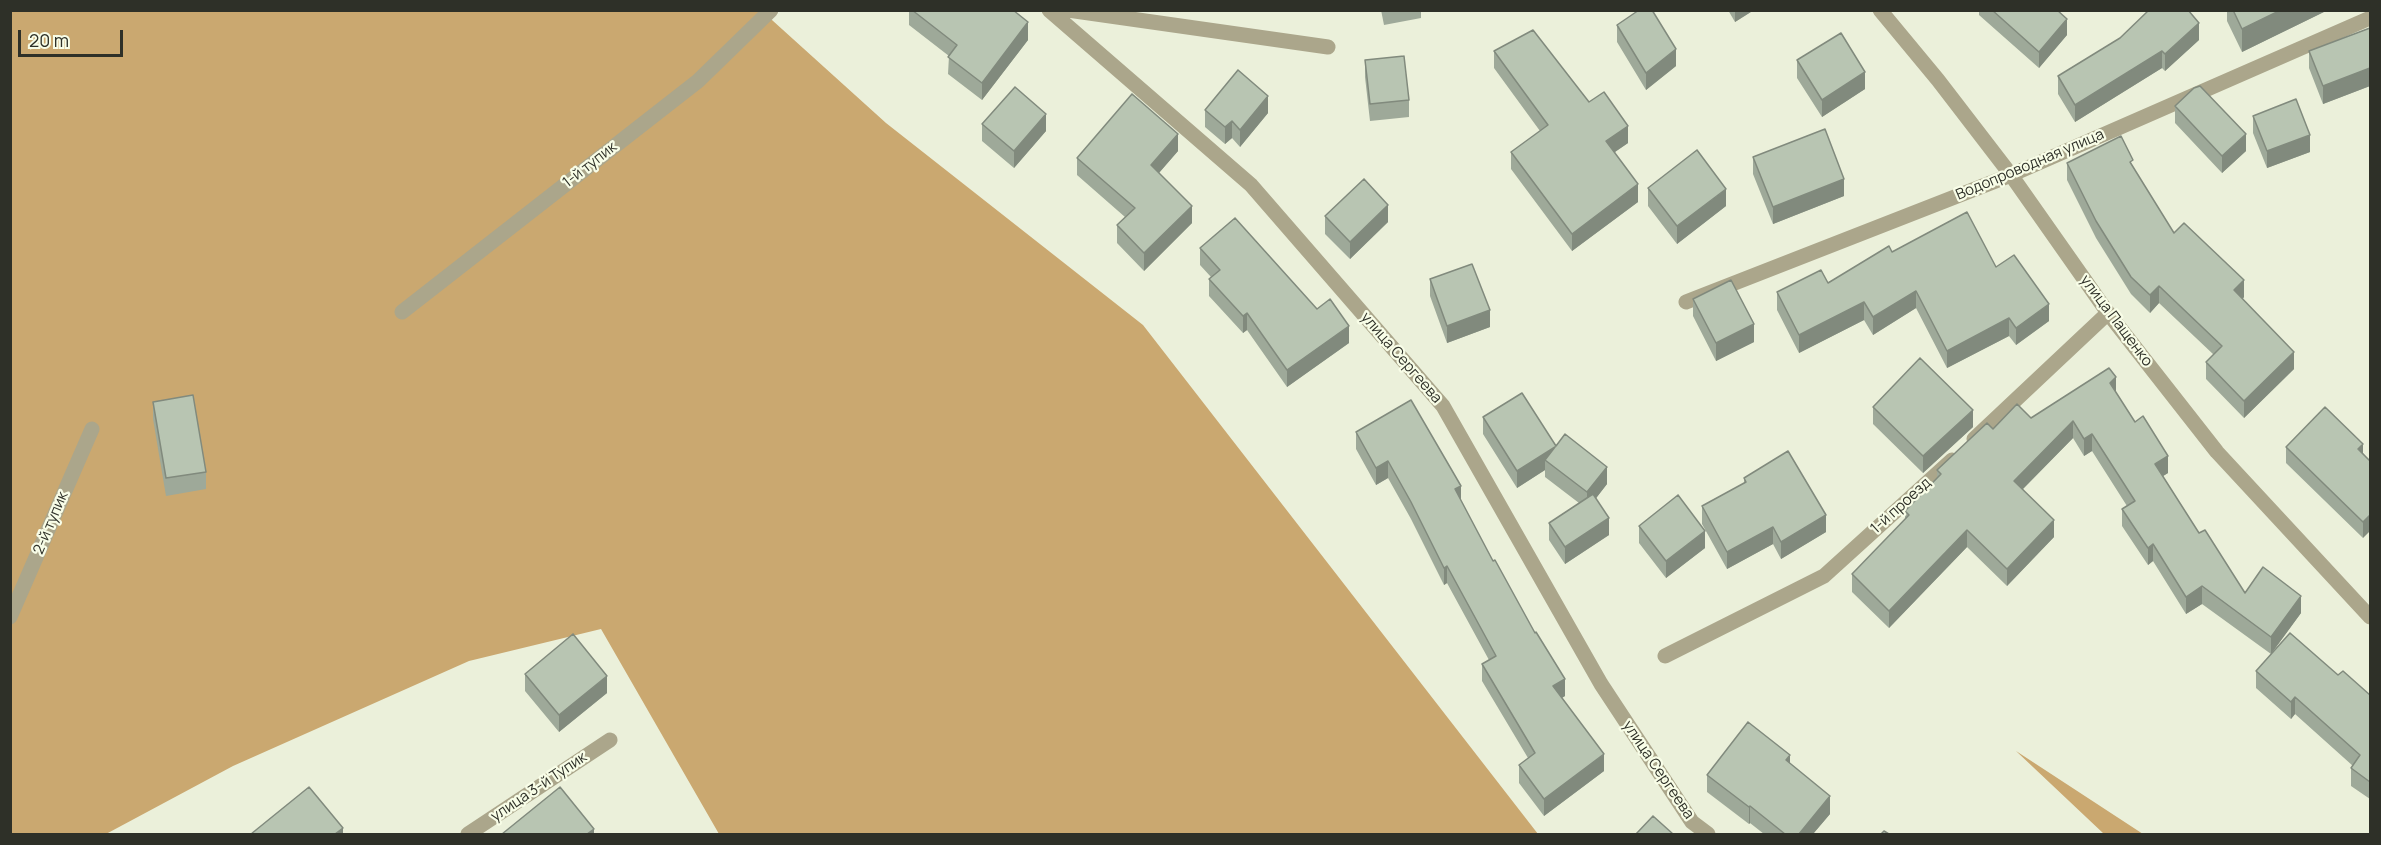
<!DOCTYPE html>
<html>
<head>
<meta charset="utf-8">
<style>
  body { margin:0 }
  #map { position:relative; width:2381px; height:845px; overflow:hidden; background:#ebf0da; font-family:Manrope,sans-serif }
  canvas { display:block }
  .frame { position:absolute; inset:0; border:12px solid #2e3028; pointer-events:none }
  .scale { position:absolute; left:18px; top:30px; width:105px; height:27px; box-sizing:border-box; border:3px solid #2e3028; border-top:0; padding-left:8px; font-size:18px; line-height:21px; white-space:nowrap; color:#2e3028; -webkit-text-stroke:4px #f8fde7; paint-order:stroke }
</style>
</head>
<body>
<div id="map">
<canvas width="2381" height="845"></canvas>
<div class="frame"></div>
<div class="scale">20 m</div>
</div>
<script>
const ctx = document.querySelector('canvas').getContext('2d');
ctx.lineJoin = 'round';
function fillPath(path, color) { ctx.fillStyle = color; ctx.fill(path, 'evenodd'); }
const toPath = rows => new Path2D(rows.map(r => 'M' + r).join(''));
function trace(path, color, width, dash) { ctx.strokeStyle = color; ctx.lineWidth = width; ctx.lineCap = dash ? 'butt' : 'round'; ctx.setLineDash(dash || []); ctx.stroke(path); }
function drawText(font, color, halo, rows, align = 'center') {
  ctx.font = font + ' Manrope,sans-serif'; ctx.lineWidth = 4.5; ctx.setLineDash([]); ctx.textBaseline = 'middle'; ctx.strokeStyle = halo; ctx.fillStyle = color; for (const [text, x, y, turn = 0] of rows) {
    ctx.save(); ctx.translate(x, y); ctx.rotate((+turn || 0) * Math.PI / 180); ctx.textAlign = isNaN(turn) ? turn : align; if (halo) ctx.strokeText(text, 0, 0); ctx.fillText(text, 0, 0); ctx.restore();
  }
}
fillPath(toPath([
  [10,11,762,11,886,123,1143,325,1538,834,719,834,601,629,469,661,233,766,106,834,11,834],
  [2016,751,2143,834,2104,834]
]), '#caa870');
trace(toPath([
  [1049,10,1251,185,1443,406,1601,684,1692,822,1708,834],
  [1068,10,1328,47],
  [1686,302,2011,175,2370,18],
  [402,312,698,81,771,10],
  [1974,439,2108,313],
  [10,617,92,429],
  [1665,656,1824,576,1952,460],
  [468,834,610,740]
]), '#aba68b', 15);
trace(toPath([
  [1880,10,1938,80,2011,175,2108,313,2217,452,2370,617]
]), '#aba68b', 15);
fillPath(toPath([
  [909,10,1013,10,1028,40,982,100,948,74,949,56,909,25],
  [1381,10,1421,10,1421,18,1384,25],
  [1728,10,1754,10,1735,22],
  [1979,10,2057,10,2067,35,2039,68,1979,15],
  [2227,10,2328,10,2242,52,2227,21],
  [1617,25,1676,66,1646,90,1617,42],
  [2370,28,2370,86,2323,104,2309,68,2309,51],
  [2199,40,2165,71,2162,68,2075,122,2058,94,2058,76],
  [1494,51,1589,102,1628,143,1615,152,1638,202,1572,251,1511,169,1511,152,1540,131,1494,68],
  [1365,60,1409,100,1409,117,1370,121,1365,77],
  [1797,60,1865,89,1822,117,1797,78],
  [2175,106,2246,151,2222,173,2175,123],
  [1205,110,1268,113,1240,147,1232,138,1225,144,1205,127],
  [2253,116,2310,152,2267,168,2253,133],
  [982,124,1046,131,1014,168,982,141],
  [1178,151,1159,173,1192,223,1144,271,1117,243,1117,225,1125,217,1077,175,1077,158],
  [1753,157,1844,196,1773,224,1753,174],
  [2067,163,2133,167,2174,233,2244,297,2243,299,2294,369,2244,418,2206,379,2206,362,2214,355,2159,303,2150,313,2131,294,2096,238,2067,180],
  [1648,188,1726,206,1677,244,1648,206],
  [1325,216,1388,222,1350,259,1325,234],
  [1200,248,1317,309,1349,343,1287,387,1247,330,1243,333,1209,296,1209,279,1211,277,1200,265],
  [1892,252,1996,267,2049,321,2016,345,2009,336,1947,368,1916,308,1873,335,1864,320,1799,353,1777,310,1777,292,1828,283],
  [1430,279,1490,327,1447,343,1430,296],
  [1693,299,1754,342,1716,361,1693,316],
  [2116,393,2168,473,2163,476,2199,533,2245,593,2301,613,2271,654,2202,604,2186,614,2153,561,2148,565,2122,526,2122,509,2127,506,2092,451,2084,456,2073,438,2023,489,2054,537,2007,586,1967,547,1889,628,1852,592,1852,574,1905,520,1905,511,1937,479,1937,470,1993,429],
  [153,402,206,472,206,489,166,496,153,419],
  [1873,407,1973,427,1923,473,1873,424],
  [1483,417,1556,446,1607,484,1596,498,1609,535,1565,564,1549,540,1549,523,1579,503,1545,477,1545,470,1517,488,1483,434],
  [1356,432,1461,501,1565,696,1562,698,1604,771,1544,816,1519,783,1519,765,1528,758,1482,681,1482,664,1489,660,1447,583,1444,585,1411,519,1388,478,1376,485,1356,449],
  [2286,447,2363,453,2370,461,2363,538,2286,463],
  [1744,478,1826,532,1781,559,1773,544,1727,569,1702,524,1702,506,1744,483],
  [1639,526,1705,548,1666,578,1639,543],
  [2256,671,2338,675,2370,695,2370,799,2351,786,2351,768,2353,766,2295,714,2291,719,2256,688],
  [525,674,607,693,559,732,525,691],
  [1790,764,1830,814,1813,834,1764,834,1750,823,1749,824,1707,792,1707,775]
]), '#9ea999');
fillPath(toPath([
  [1735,10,1754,10,1735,22],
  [2281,10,2328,10,2242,52,2242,29],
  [2067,19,2067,35,2039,68,2039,52],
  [1028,22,1028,40,982,100,982,83],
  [2199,23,2199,40,2165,71,2165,54],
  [1676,49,1676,66,1646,90,1646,73],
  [2162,51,2162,68,2075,122,2075,105],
  [2370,68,2370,86,2323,104,2323,86],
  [1865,72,1865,89,1822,117,1822,100],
  [1268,96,1268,113,1240,147,1240,130],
  [1046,114,1046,131,1014,168,1014,151],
  [1232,121,1232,138,1225,144,1225,127],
  [1628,126,1628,143,1606,158,1606,141],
  [1178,134,1178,151,1151,182,1151,165],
  [2246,134,2246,151,2222,173,2222,156],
  [2310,135,2310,152,2267,168,2267,151],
  [1844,179,1844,196,1773,224,1773,207],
  [1638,184,1638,202,1572,251,1572,234],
  [1726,189,1726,206,1677,244,1677,226],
  [1388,205,1388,222,1350,259,1350,242],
  [1192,206,1192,223,1144,271,1144,253],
  [2244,280,2244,297,2234,307,2234,290],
  [2159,286,2159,303,2150,313,2150,295],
  [1916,291,1916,308,1873,335,1873,317],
  [1864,302,1864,320,1799,353,1799,335],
  [2049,304,2049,321,2016,345,2016,328],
  [1490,310,1490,327,1447,343,1447,326],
  [1247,313,1247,330,1243,333,1243,316],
  [2009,318,2009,336,1947,368,1947,351],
  [1754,324,1754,342,1716,361,1716,343],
  [1349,326,1349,343,1287,387,1287,370],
  [2294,352,2294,369,2244,418,2244,401],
  [2116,377,2116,394,2110,383],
  [1973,410,1973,427,1923,473,1923,456],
  [2073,421,2073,438,2014,498,2014,481],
  [2092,434,2092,451,2084,456,2084,439],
  [2363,444,2363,460,2358,449],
  [1555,447,1545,460,1545,470,1517,488,1517,471],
  [2168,456,2168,473,2155,481,2155,464],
  [1388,461,1388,478,1376,485,1376,468],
  [1607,467,1607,484,1587,510,1587,492],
  [1461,486,1461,503,1455,489],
  [1826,515,1826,532,1781,559,1781,542],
  [2370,515,2370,531,2363,538,2363,522],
  [1609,518,1609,535,1565,564,1565,547],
  [2054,520,2054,537,2007,586,2007,569],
  [1773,527,1773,544,1727,569,1727,552],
  [1967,530,1967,547,1889,628,1889,611],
  [1705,531,1705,548,1666,578,1666,561],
  [2153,544,2153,561,2148,565,2148,548],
  [1447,566,1447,583,1444,585,1444,568],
  [2202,586,2202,604,2186,614,2186,597],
  [2301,596,2301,613,2271,654,2271,637],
  [607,676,607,693,559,732,559,715],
  [1565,679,1565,696,1553,703,1553,686],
  [2295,697,2295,714,2291,719,2291,702],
  [1604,754,1604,771,1544,816,1544,799],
  [1790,755,1790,772,1786,760],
  [1830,796,1830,814,1813,834,1799,834],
  [1750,806,1750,823,1749,824,1749,807],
  [343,828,343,834,335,834],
  [594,829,594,834,587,834]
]), '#818a7d');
const building = toPath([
  [912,10,1013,10,1028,22,982,83,948,57,957,45,912,10],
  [1639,10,1652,10,1676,49,1646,73,1617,25,1639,10],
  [1992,10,2057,10,2067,19,2039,52,1992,10],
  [2149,10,2188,10,2199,23,2165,54,2162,51,2075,105,2058,76,2120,38,2149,10],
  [2233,10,2281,10,2242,29,2233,10],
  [2370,28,2370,68,2323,86,2309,51,2370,28],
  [1533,30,1589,102,1604,92,1628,126,1606,141,1638,184,1572,234,1511,152,1548,125,1494,51,1533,30],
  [1841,33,1865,72,1822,100,1797,60,1841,33],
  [1404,56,1409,100,1370,104,1365,60,1404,56],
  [1238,70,1268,96,1240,130,1232,121,1225,127,1205,110,1238,70],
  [2200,86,2246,134,2222,156,2175,106,2194,88,2200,86],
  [1015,87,1046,114,1014,151,982,124,1015,87],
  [1132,94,1178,134,1151,165,1192,206,1144,253,1117,225,1135,208,1077,158,1132,94],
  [2296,99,2310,135,2267,151,2253,116,2296,99],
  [1825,129,1844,179,1773,207,1753,157,1825,129],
  [2121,136,2133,160,2130,162,2174,233,2184,223,2244,280,2234,290,2294,352,2244,401,2206,362,2222,346,2159,286,2150,295,2131,277,2096,221,2067,163,2121,136],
  [1697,150,1726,189,1677,226,1648,188,1697,150],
  [1364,179,1388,205,1350,242,1325,216,1364,179],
  [1967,212,1996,267,2014,255,2049,304,2016,328,2009,318,1947,351,1916,291,1873,317,1864,302,1799,335,1777,292,1821,270,1828,283,1889,246,1892,252,1967,212],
  [1235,218,1317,309,1330,299,1349,326,1287,370,1247,313,1243,316,1209,279,1220,270,1200,248,1235,218],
  [1472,264,1490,310,1447,326,1430,279,1472,264],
  [1731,280,1754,324,1716,343,1693,299,1731,280],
  [1920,358,1973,410,1923,456,1873,407,1920,358],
  [2109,368,2116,377,2110,383,2135,422,2143,416,2168,456,2155,464,2199,533,2205,530,2245,593,2263,567,2301,596,2271,637,2202,586,2186,597,2153,544,2148,548,2122,509,2135,501,2092,434,2084,439,2073,421,2014,481,2054,520,2007,569,1967,530,1889,611,1852,574,1909,515,1905,511,1941,474,1937,470,1987,423,1993,429,2017,404,2031,418,2109,368],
  [1522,393,1556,446,1565,434,1607,467,1587,492,1545,460,1555,447,1517,471,1483,417,1522,393],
  [193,395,206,472,166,478,153,402,193,395],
  [1411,400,1461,486,1455,489,1493,561,1495,560,1535,633,1536,632,1565,679,1553,686,1604,754,1544,799,1519,765,1535,753,1482,664,1496,656,1447,566,1444,568,1411,502,1388,461,1376,468,1356,432,1411,400],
  [2325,407,2363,444,2358,449,2370,461,2370,515,2363,522,2286,447,2325,407],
  [1788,451,1826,515,1781,542,1773,527,1727,552,1702,506,1746,482,1744,478,1788,451],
  [1593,494,1609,518,1565,547,1549,523,1593,494],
  [1678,495,1705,531,1666,561,1639,526,1678,495],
  [2290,633,2338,675,2343,671,2370,695,2370,782,2351,768,2360,755,2295,697,2291,702,2256,671,2290,633],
  [573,634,607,676,559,715,525,674,573,634],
  [1748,722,1790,755,1786,760,1830,796,1799,834,1785,834,1750,806,1749,807,1707,775,1748,722],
  [309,787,343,828,335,834,251,834,309,787],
  [560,787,594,829,587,834,502,834,560,787],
  [1653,816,1673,834,1636,834,1653,816],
  [1884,831,1889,834,1881,834,1884,831]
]);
fillPath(building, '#b8c5b2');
trace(building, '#818a7d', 1.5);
drawText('15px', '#2e3028', '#f8fde7', [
  ["1-й тупик",590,165,-38],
  ["Водопроводная улица",2030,165,-23],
  ["улица Пащенко",2116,321,53],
  ["улица Сергеева",1401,358,49],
  ["1-й проезд",1901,506,-42],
  ["2-й тупик",51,523,-67],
  ["улица Сергеева",1658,770,56],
  ["улица 3-й Тупик",539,787,-34]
]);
</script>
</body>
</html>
